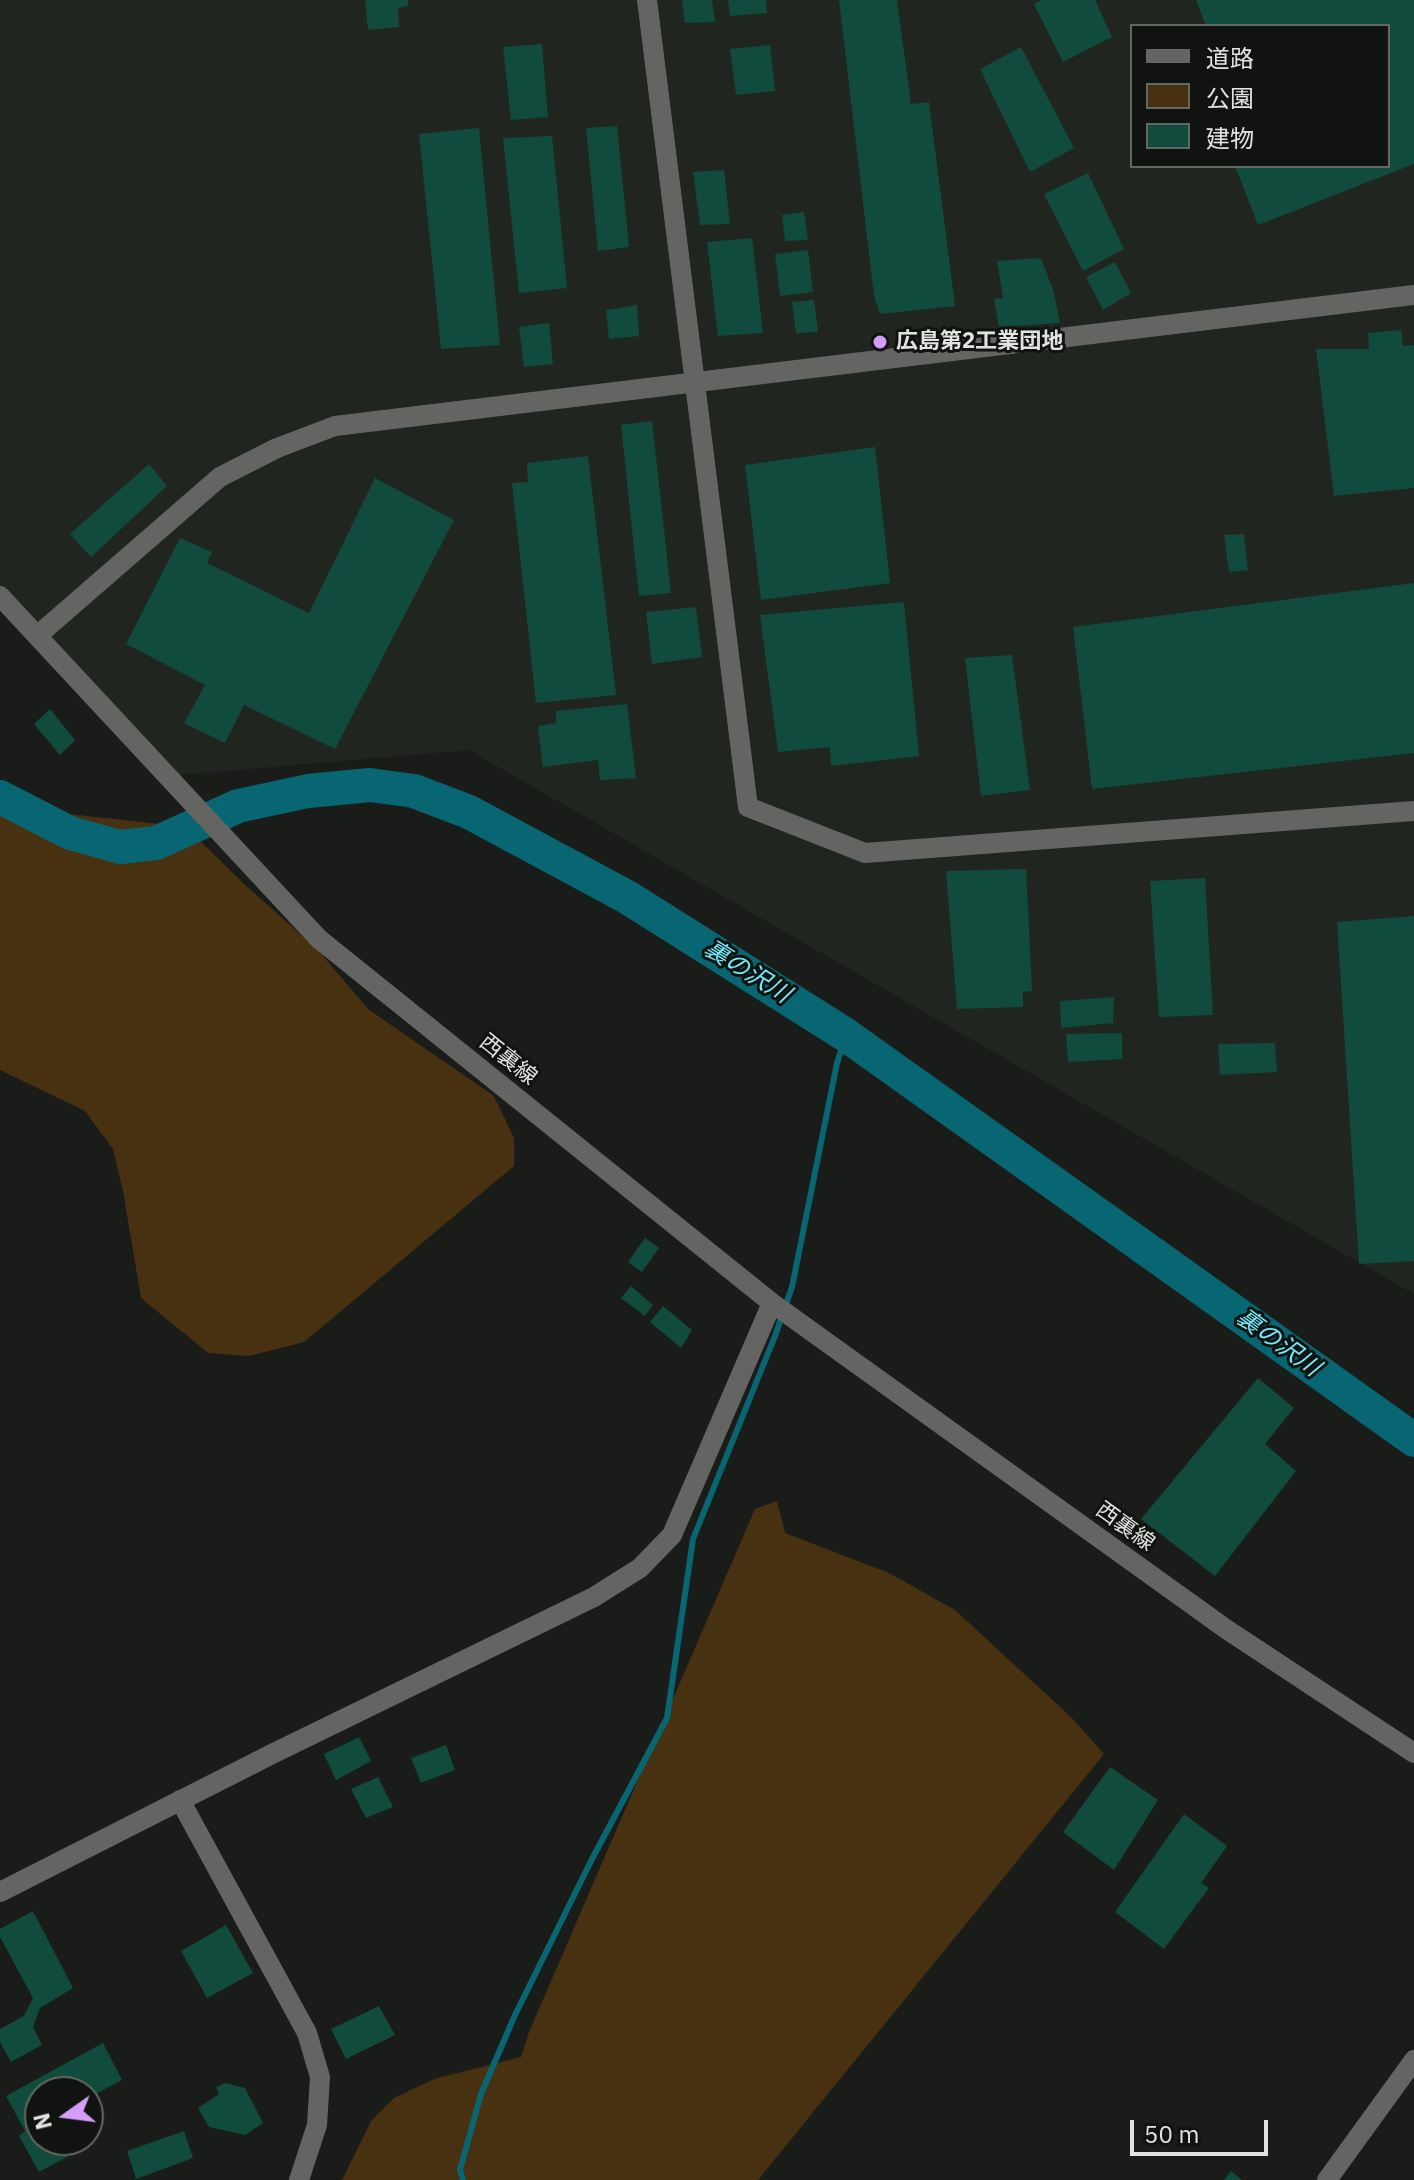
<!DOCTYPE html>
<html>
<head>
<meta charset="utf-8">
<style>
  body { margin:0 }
  #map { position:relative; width:1414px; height:2180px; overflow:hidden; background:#1a1c19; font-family:"IBM Plex Sans","Noto Sans JP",sans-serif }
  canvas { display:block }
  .legend { position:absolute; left:1130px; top:24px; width:260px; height:144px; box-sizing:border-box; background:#111310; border:2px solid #646664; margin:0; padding:10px 14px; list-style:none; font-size:24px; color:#e1e3e1 }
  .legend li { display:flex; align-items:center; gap:16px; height:40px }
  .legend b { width:40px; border:2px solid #646664 }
  .north { position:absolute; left:24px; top:2076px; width:80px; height:80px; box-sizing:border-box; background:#111310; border:2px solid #646664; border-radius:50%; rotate:256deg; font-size:22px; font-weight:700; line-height:32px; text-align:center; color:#e1e3e1 }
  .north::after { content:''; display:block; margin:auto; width:28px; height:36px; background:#d49cfc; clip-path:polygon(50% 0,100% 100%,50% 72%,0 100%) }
  .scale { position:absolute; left:1130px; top:2120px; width:138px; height:36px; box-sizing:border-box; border:4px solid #e1e3e1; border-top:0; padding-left:10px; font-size:24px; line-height:28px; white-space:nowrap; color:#e1e3e1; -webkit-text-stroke:6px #111310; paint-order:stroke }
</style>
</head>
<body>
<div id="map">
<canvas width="1414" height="2180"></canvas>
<ul class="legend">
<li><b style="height:10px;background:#646463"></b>道路</li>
<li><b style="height:22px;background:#483111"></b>公園</li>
<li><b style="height:22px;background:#104b3e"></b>建物</li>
</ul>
<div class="north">N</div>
<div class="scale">50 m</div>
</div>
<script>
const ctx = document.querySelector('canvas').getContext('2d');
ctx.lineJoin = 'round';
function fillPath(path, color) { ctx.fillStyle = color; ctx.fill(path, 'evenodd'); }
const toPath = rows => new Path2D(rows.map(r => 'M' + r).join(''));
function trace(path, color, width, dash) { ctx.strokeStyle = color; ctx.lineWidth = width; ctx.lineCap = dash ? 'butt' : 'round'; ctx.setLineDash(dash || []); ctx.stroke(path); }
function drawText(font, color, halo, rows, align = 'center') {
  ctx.font = font + ' "IBM Plex Sans","Noto Sans JP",sans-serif'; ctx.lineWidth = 6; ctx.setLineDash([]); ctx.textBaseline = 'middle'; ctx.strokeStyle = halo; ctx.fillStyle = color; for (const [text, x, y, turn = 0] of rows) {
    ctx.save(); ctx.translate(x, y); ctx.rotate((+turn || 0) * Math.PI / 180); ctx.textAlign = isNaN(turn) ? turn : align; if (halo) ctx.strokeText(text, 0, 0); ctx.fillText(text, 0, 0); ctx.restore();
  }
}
fillPath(toPath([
  [0,0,1414,0,1414,1294,469,750,168,776,0,595],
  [1132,26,1388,26,1388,166,1132,166]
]), '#20261f');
fillPath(toPath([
  [0,789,60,813,186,827,243,883,318,950,368,1009,494,1096,514,1138,514,1166,304,1342,249,1356,208,1353,141,1298,123,1191,113,1149,85,1111,0,1070],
  [777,1501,785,1533,889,1573,955,1610,1071,1717,1104,1754,758,2180,342,2180,371,2121,394,2098,434,2079,521,2057,529,2032,755,1509]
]), '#483111');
trace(toPath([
  [463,2180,460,2170,481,2094,515,2015,592,1859,667,1718,693,1539,775,1336,792,1287,837,1063,846,1035]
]), '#086672', 6);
trace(toPath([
  [0,797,70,833,120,847,156,843,238,806,308,791,370,785,414,791,469,812,627,897,846,1035,1414,1440]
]), '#086672', 34);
fillPath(toPath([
  [365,0,408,0,408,6,398,8,399,27,368,30],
  [682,0,712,0,715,22,685,23],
  [728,0,766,0,767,13,730,16],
  [839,0,897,0,911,104,929,102,955,306,880,314,874,296],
  [1042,0,1095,0,1112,37,1063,62,1034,4],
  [1196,0,1414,0,1414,164,1258,225,1235,166,1388,166,1388,26,1206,26],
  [542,44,548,117,511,120,503,47],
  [770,45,775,91,736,95,730,49],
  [1021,47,1074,148,1030,172,980,69],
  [617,126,629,247,598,251,586,128],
  [479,128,500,345,441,349,419,134],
  [552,136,567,288,519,293,503,138],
  [724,170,730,224,700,225,693,172],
  [1088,173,1124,249,1083,271,1044,194],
  [804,212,808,240,785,241,782,215],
  [752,238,763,333,718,336,707,242],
  [808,250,813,292,780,296,775,254],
  [1041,258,1054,293,1060,323,999,327,994,299,1003,298,997,261],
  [1115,262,1131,293,1103,310,1086,277],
  [814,300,818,332,796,333,792,302],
  [637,305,639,336,609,339,606,310],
  [549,323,553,364,524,367,519,327],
  [1401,330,1403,346,1414,345,1414,488,1334,496,1316,349,1369,349,1368,333],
  [652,421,671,593,639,596,621,425],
  [875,447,890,583,761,600,745,465],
  [588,456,616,695,536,703,512,483,528,482,527,463],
  [149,464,167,486,91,557,70,534],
  [375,478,454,520,335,749,244,705,225,743,184,723,205,685,126,644,180,538,212,552,207,563,309,613],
  [1244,534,1248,570,1229,572,1224,535],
  [1414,583,1414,753,1092,789,1073,627],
  [904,602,919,756,831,766,830,747,778,752,760,615],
  [696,607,702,657,652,664,646,612],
  [1012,655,1030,790,981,796,965,658],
  [627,704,636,778,600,780,598,760,543,767,538,726,556,723,556,711],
  [50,709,75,740,60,755,34,724],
  [1026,869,1032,991,1023,992,1023,1007,957,1009,946,871],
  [1205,878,1213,1015,1159,1017,1150,881],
  [1414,916,1414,1261,1359,1264,1337,922],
  [1114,997,1113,1023,1061,1028,1060,1001],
  [1122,1033,1122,1059,1068,1062,1066,1034],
  [1275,1043,1277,1072,1220,1075,1218,1044],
  [645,1238,659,1248,642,1272,628,1262],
  [631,1286,653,1305,645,1316,621,1298],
  [663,1306,692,1330,681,1348,650,1322],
  [1258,1378,1294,1408,1265,1444,1296,1471,1215,1576,1141,1519],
  [359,1737,371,1761,336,1780,324,1754],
  [446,1745,455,1770,421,1783,411,1758],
  [1110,1767,1158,1800,1114,1870,1063,1832],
  [378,1777,393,1807,366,1818,351,1789],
  [1184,1814,1227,1846,1201,1883,1209,1888,1164,1949,1115,1912],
  [33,1911,73,1988,40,2008,33,2027,42,2045,11,2062,0,2042,0,2029,24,2016,33,1998,0,1937,0,1929],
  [226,1925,253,1973,207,1998,181,1951],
  [379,2006,395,2035,346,2059,331,2029],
  [103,2043,122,2080,88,2098,88,2092,40,2092,40,2140,69,2140,76,2152,39,2172,19,2136,25,2131,6,2096],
  [226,2083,245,2088,263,2123,245,2135,209,2127,198,2108,219,2094,216,2087],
  [184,2131,193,2158,136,2179,127,2151],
  [1231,2171,1242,2180,1224,2180]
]), '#104b3e');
trace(toPath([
  [647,0,748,807,865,853,1414,811],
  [0,596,319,939,772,1303,1226,1629,1414,1753],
  [37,636,220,477,277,448,335,426,1414,295],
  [180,1800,307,2033,320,2077,317,2125,299,2180],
  [0,1892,274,1753,594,1597,640,1568,672,1535,772,1303],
  [1327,2180,1414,2060]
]), '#646463', 20);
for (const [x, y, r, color] of [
  [880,342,8,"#d49cfc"]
]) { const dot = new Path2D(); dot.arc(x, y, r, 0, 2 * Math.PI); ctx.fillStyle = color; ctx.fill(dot); trace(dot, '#111310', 3); }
drawText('bold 22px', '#e1e3e1', '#111310', [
  ["広島第2工業団地",896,342]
], 'left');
drawText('22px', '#e1e3e1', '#111310', [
  ["西裏線",508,1060,39],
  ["西裏線",1125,1527,36]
]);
drawText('italic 24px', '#74eafb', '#111310', [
  ["裏の沢川",747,972,32],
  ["裏の沢川",1278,1343,36]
]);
</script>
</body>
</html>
